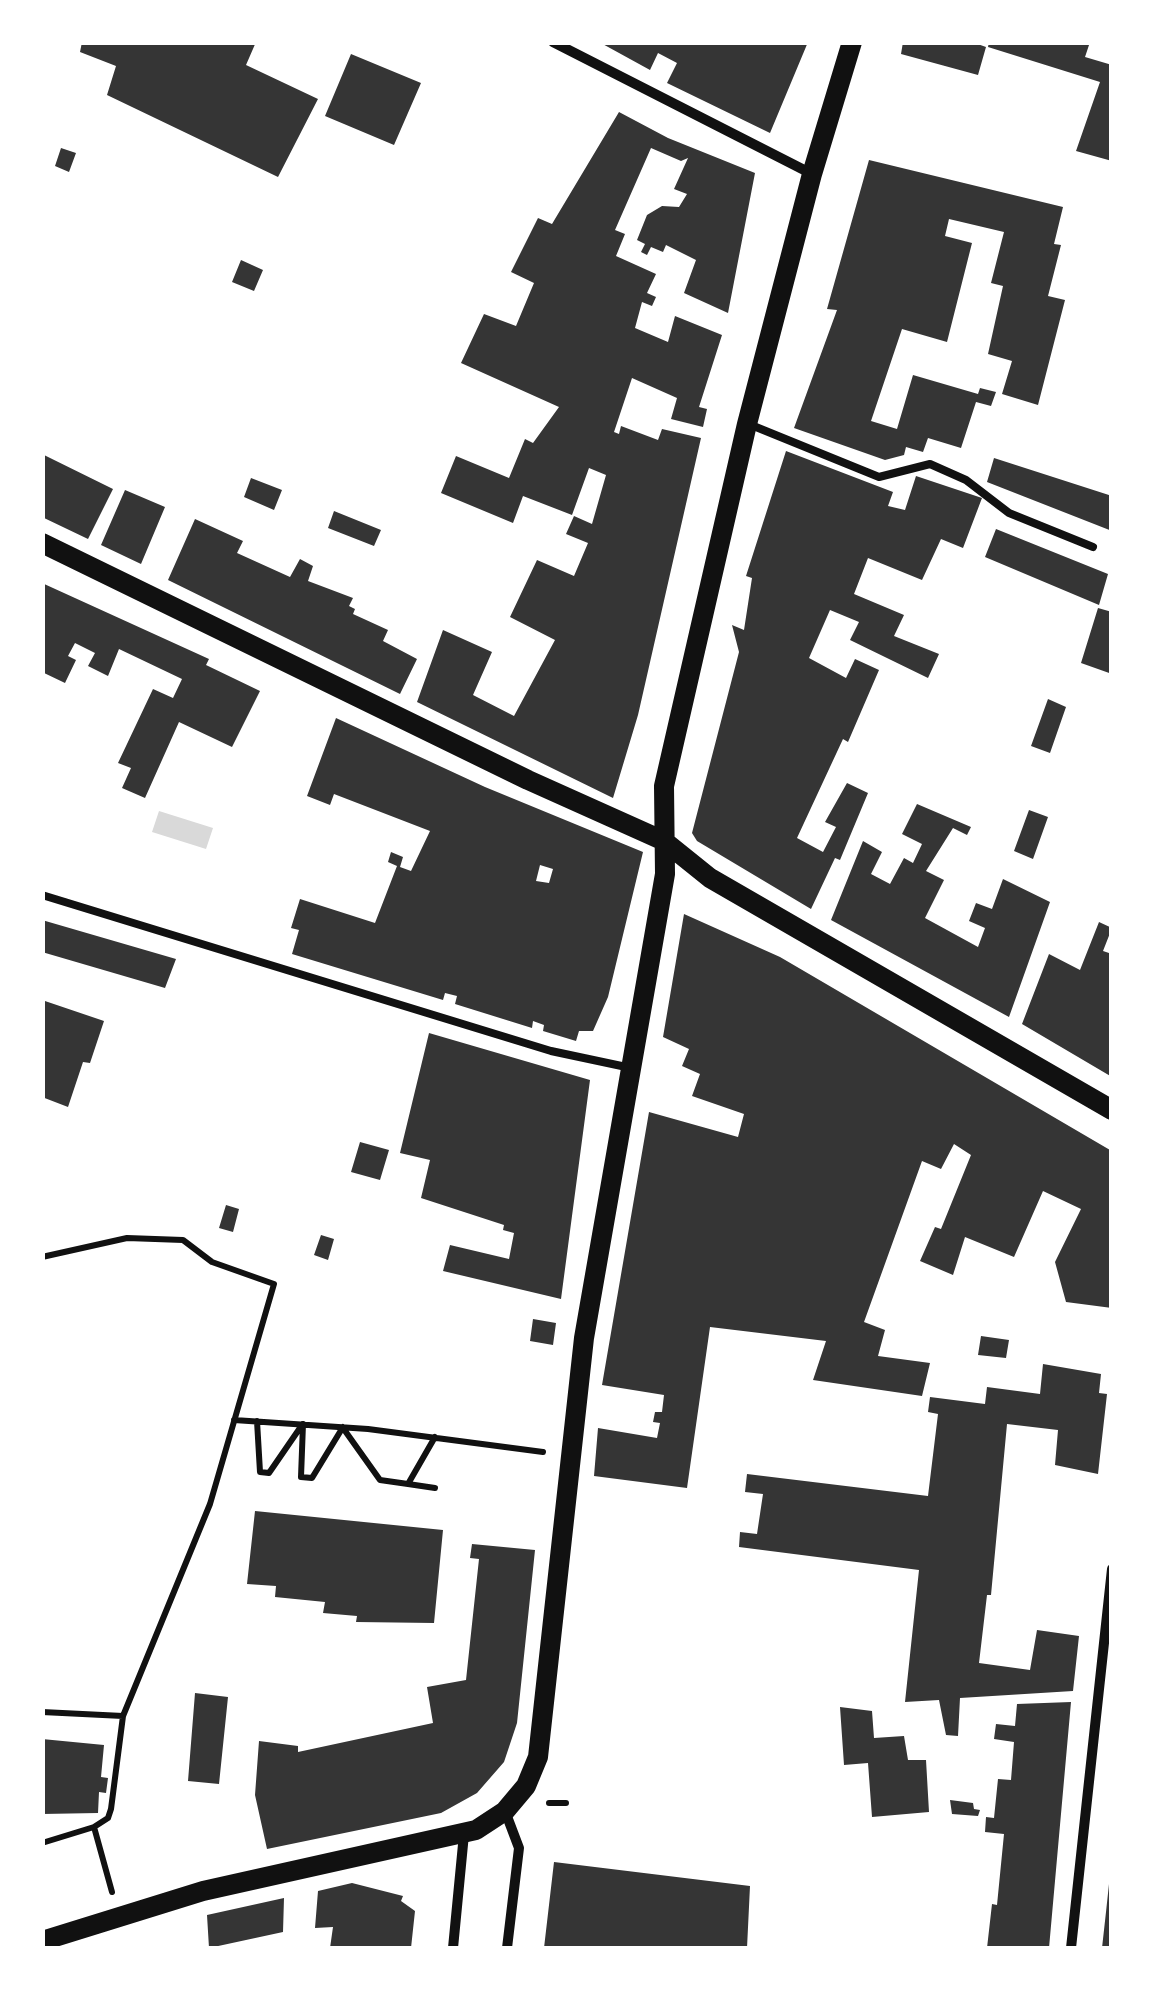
<!DOCTYPE html>
<html>
<head>
<meta charset="utf-8">
<style>
  body { margin:0 }
  #map { position:relative; width:1154px; height:1991px; overflow:hidden; background:#fff; font-family:Manrope,sans-serif }
  canvas { display:block }
  .frame { position:absolute; inset:0; border:45px solid #fff; pointer-events:none }
</style>
</head>
<body>
<div id="map">
<canvas width="1154" height="1991"></canvas>
<div class="frame"></div>
</div>
<script>
const ctx = document.querySelector('canvas').getContext('2d');
ctx.lineJoin = 'round';
function fillPath(path, color) { ctx.fillStyle = color; ctx.fill(path, 'evenodd'); }
const toPath = rows => new Path2D(rows.map(r => 'M' + r).join(''));
function trace(path, color, width, dash) { ctx.strokeStyle = color; ctx.lineWidth = width; ctx.lineCap = dash ? 'butt' : 'round'; ctx.setLineDash(dash || []); ctx.stroke(path); }
fillPath(toPath([
  [159,811,213,828,206,849,152,832]
]), '#d9d9d9');
fillPath(toPath([
  [82,42,256,42,246,65,318,99,278,177,107,95,116,66,80,52],
  [599,42,808,42,770,133,667,83,677,63,658,53,650,70],
  [903,42,972,42,986,47,978,75,901,54],
  [989,42,1090,42,1085,57,1112,65,1112,161,1076,151,1100,82,988,47],
  [351,54,421,83,394,145,325,116],
  [619,112,668,138,755,173,728,313,684,293,696,260,666,245,663,252,651,247,647,255,641,252,645,244,637,240,647,215,662,206,679,207,687,194,674,189,688,158,681,161,651,148,615,230,625,234,616,256,656,274,647,293,656,297,652,306,642,302,635,328,668,342,675,316,722,335,699,407,707,409,703,427,671,419,677,398,632,378,614,432,619,434,621,426,658,440,662,429,701,438,638,715,613,798,417,702,443,630,492,652,473,695,514,716,555,640,510,617,537,560,574,576,588,543,566,534,574,516,592,524,606,475,589,468,572,515,523,496,513,523,441,493,456,456,509,478,525,439,533,443,559,407,461,363,484,314,516,326,534,283,511,272,538,218,552,224],
  [61,148,76,153,69,172,55,166],
  [869,160,1063,207,1054,244,1061,245,1048,296,1065,300,1038,405,1002,394,1012,361,988,354,1003,286,991,283,1004,232,949,219,945,236,972,243,947,342,902,329,871,421,897,429,913,375,978,394,980,388,996,392,991,406,976,402,961,448,928,438,923,452,906,447,904,455,885,460,794,428,837,310,827,309],
  [241,260,263,270,254,291,232,282],
  [786,451,893,492,888,506,905,510,916,476,982,498,963,548,941,539,922,580,868,558,854,594,904,615,894,636,939,654,928,678,850,640,859,622,830,610,809,658,846,678,855,659,879,670,848,742,843,739,797,838,823,852,836,827,825,822,847,783,868,793,840,860,835,858,811,909,697,841,692,833,739,652,732,625,744,630,752,578,746,576],
  [42,454,113,489,88,539,42,517],
  [994,458,1112,496,1112,531,987,482],
  [251,478,282,490,274,510,244,497],
  [125,490,165,507,141,564,101,545],
  [334,511,381,530,374,546,328,528],
  [195,519,243,541,237,553,290,577,300,559,313,566,308,581,353,598,349,606,355,609,353,614,388,630,383,641,417,659,400,694,168,580],
  [996,529,1108,574,1099,605,985,557],
  [42,583,209,659,206,665,260,691,232,747,179,722,145,798,122,788,131,768,118,763,153,689,173,698,182,679,119,649,108,676,88,666,95,653,75,643,68,656,76,660,65,683,42,672],
  [1098,608,1112,612,1112,674,1081,663],
  [1048,699,1066,707,1050,753,1031,746],
  [336,718,485,787,643,852,608,997,593,1031,579,1031,576,1041,543,1031,544,1025,533,1021,532,1028,455,1004,457,996,445,993,443,1000,292,954,299,930,291,928,300,899,375,923,397,866,388,862,391,852,403,857,400,867,411,871,430,831,334,794,330,805,307,796],
  [540,865,553,869,549,883,536,881],
  [917,804,971,827,967,835,953,828,926,871,944,880,925,918,978,947,985,928,969,921,976,903,992,909,1003,879,1050,902,1009,1017,831,920,863,841,882,852,871,874,890,884,904,858,913,863,922,844,902,834],
  [1029,810,1048,817,1033,859,1014,851],
  [684,914,780,957,1110,1150,1112,1308,1066,1302,1055,1262,1081,1209,1043,1191,1014,1257,965,1237,953,1275,920,1261,935,1227,941,1229,971,1155,954,1144,941,1169,922,1161,864,1322,885,1330,878,1356,930,1363,922,1396,813,1380,826,1341,710,1327,687,1488,594,1476,598,1428,657,1438,660,1423,653,1422,655,1412,662,1412,664,1395,602,1385,649,1112,738,1137,744,1114,692,1096,700,1074,682,1066,689,1049,663,1037],
  [42,920,176,959,165,988,42,952],
  [1099,922,1112,928,1103,951,1112,954,1112,1077,1022,1024,1049,954,1080,970],
  [42,1000,104,1021,90,1063,83,1062,68,1107,42,1097],
  [429,1033,590,1080,561,1299,443,1271,450,1245,509,1259,514,1233,503,1230,504,1225,421,1198,430,1160,400,1153],
  [360,1142,389,1150,380,1180,351,1172],
  [226,1205,239,1209,233,1232,219,1228],
  [321,1235,334,1239,328,1260,314,1255],
  [533,1319,556,1323,553,1345,530,1341],
  [981,1336,1009,1340,1006,1358,978,1355],
  [1043,1364,1101,1374,1099,1393,1107,1394,1098,1474,1055,1465,1058,1430,1007,1424,991,1595,987,1595,979,1663,1030,1670,1037,1630,1079,1636,1073,1691,960,1698,958,1736,946,1735,939,1700,905,1702,919,1570,739,1547,740,1532,757,1534,763,1494,745,1492,747,1474,928,1496,938,1414,928,1412,930,1397,985,1404,987,1387,1040,1394],
  [255,1511,443,1530,434,1623,356,1622,357,1616,323,1613,325,1602,275,1597,276,1586,247,1584],
  [472,1544,535,1550,517,1723,504,1762,477,1793,441,1813,267,1849,255,1795,259,1741,298,1746,298,1752,433,1723,427,1687,466,1680,479,1559,470,1558],
  [195,1693,228,1697,219,1784,188,1781],
  [1071,1702,1049,1948,987,1948,992,1904,997,1905,1004,1834,985,1832,986,1817,994,1818,998,1779,1011,1780,1014,1742,994,1739,996,1724,1015,1726,1017,1704],
  [840,1707,872,1711,874,1738,904,1736,908,1760,926,1760,929,1812,872,1817,868,1763,844,1765],
  [42,1739,104,1745,101,1777,108,1778,106,1793,99,1792,98,1813,42,1814],
  [950,1800,973,1803,974,1809,980,1810,978,1816,952,1814],
  [554,1862,750,1886,747,1948,544,1948],
  [352,1883,403,1896,401,1901,415,1911,411,1948,330,1948,333,1927,315,1928,318,1891],
  [1109,1884,1112,1948,1102,1948,1106,1912],
  [284,1898,283,1932,209,1948,207,1915]
]), '#353535');
trace(toPath([
  [42,1257,127,1238,183,1240,212,1262,274,1284,210,1504,123,1716],
  [234,1420,368,1429,543,1452],
  [257,1421,260,1472,269,1473,302,1425],
  [303,1424,301,1477,312,1478,343,1427],
  [343,1428,380,1480,408,1484,435,1437],
  [408,1484,435,1488],
  [42,1712,123,1716,111,1809,108,1818,94,1827,112,1892],
  [549,1803,566,1803],
  [42,1843,94,1827]
]), '#111', 6);
trace(toPath([
  [751,425,879,477,930,464,966,480,1009,513,1093,547],
  [42,895,551,1051,631,1068]
]), '#111', 8);
trace(toPath([
  [553,42,812,174],
  [505,1811,519,1848,507,1948],
  [453,1948,464,1834],
  [1071,1948,1112,1569]
]), '#111', 10);
trace(toPath([
  [42,543,528,780,664,841,710,878,1112,1110],
  [42,1941,203,1891,476,1830,505,1811,526,1786,538,1757,584,1338,665,874,664,786,747,424,812,174,852,42]
]), '#111', 20);
</script>
</body>
</html>
